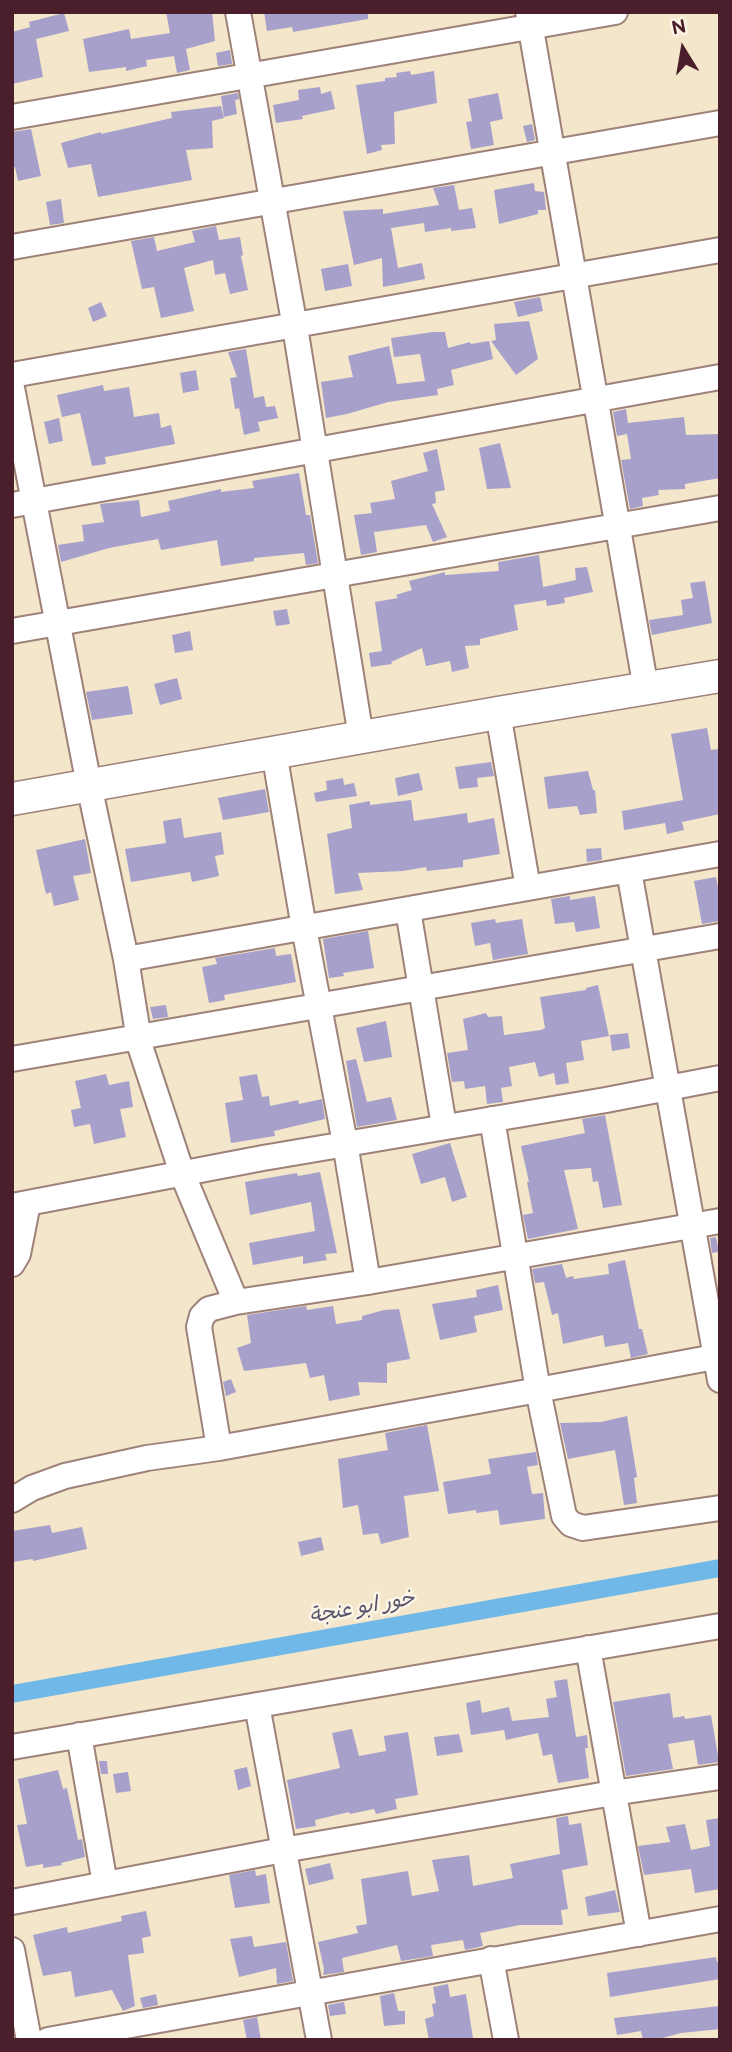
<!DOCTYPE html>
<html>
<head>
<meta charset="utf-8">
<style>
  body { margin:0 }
  #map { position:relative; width:732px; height:2052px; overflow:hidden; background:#f3e6ca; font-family:"Balsamiq Sans",sans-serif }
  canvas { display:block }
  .frame { position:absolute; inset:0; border:14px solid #4a1f2b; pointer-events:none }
  .north { position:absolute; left:648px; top:14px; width:70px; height:70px; -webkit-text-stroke:5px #fcf5e5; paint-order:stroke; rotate:349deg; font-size:19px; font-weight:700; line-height:28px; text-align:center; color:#4a1f2b }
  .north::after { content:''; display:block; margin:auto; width:24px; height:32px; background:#4a1f2b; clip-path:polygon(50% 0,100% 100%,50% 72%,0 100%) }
</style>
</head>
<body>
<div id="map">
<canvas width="732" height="2052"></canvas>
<div class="frame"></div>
<div class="north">N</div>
</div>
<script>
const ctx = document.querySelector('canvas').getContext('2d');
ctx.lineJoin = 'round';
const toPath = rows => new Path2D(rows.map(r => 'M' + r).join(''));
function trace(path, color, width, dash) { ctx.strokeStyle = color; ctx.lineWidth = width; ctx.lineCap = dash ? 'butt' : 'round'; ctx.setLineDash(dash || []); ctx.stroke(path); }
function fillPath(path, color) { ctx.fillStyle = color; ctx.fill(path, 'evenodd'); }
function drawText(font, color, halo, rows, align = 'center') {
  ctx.font = font + ' "Balsamiq Sans","Playpen Sans Arabic",sans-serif'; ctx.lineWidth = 5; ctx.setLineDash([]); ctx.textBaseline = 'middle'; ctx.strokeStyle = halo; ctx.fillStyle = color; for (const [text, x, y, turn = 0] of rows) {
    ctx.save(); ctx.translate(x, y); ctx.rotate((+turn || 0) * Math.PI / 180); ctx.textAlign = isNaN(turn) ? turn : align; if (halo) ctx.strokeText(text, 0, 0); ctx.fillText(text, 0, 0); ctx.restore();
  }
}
trace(toPath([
  [12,1694,720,1568]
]), '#6fb8e7', 18);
fillPath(toPath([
  [166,12,212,12,215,41,186,49,190,70,177,73,174,56,146,60,147,66,126,71,126,67,89,72,83,39,129,29,131,39,170,33],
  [264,12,368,12,368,19,293,32,292,27,267,31],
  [64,13,69,31,36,39,43,77,12,84,12,32,30,27,29,22],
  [230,50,232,64,218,66,216,53],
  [410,71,411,75,434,71,437,103,394,112,395,144,381,145,382,150,367,154,356,85,385,81,385,78,397,77,396,73],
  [320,87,321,94,331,91,335,109,302,116,303,119,276,123,273,105,299,100,298,90],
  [238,93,239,99,235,100,237,114,224,117,221,96],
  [498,93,503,119,490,122,494,145,471,149,466,122,472,121,468,99],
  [221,106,224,118,212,121,213,148,186,150,192,180,98,197,91,164,68,168,61,143,101,132,101,134,172,118,171,112],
  [532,124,535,140,527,142,523,126],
  [31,129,41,176,18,181,15,167,12,168,12,132],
  [534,183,535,191,544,192,546,210,538,210,538,214,499,224,494,190],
  [454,185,459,210,472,208,476,228,451,231,451,228,425,232,424,223,391,228,398,268,422,263,425,279,383,287,382,258,354,265,343,211,383,209,383,214,439,205,433,188],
  [61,199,64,223,50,225,46,202],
  [216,226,219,240,240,237,243,255,241,256,248,290,230,294,225,273,215,275,213,260,184,268,194,311,161,318,154,287,142,289,131,241,154,237,157,251,195,242,192,231],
  [348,264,352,286,325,291,321,269],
  [540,297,543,311,518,317,514,302],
  [101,302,107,316,93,322,88,308],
  [529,321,538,359,516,375,491,341,496,340,494,324],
  [433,332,445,332,448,348,470,342,471,344,489,341,493,359,451,370,454,385,437,389,438,395,388,402,347,414,326,418,321,382,353,377,348,356,389,346,397,384,425,381,420,354,394,357,391,338],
  [246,349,254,398,264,396,266,407,275,406,278,418,258,422,260,431,244,435,239,408,235,409,230,378,237,377,228,352],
  [196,370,199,390,183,393,180,373],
  [103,385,104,391,129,387,134,417,159,413,161,428,171,425,175,444,105,457,106,464,92,466,80,413,62,417,57,395],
  [626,409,628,423,684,417,686,435,720,434,720,478,685,484,685,489,658,490,659,495,642,498,643,506,630,509,621,460,631,459,627,434,617,436,613,412],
  [59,418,63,441,49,444,44,422],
  [500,443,511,488,487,489,479,448],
  [437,449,445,490,435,492,436,503,432,504,447,537,433,542,426,525,374,532,377,552,361,555,354,515,372,513,370,503,395,499,391,481,428,471,423,453],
  [299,473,306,515,310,515,318,563,306,565,304,553,254,558,254,561,221,566,217,540,161,550,158,539,109,548,61,562,58,545,84,541,82,525,104,522,100,504,139,500,141,517,170,511,168,501,221,489,221,492,254,488,252,481],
  [539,555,543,587,576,580,575,568,587,567,593,592,564,598,565,603,547,606,546,600,514,605,518,630,480,639,480,645,465,646,469,668,452,672,450,661,426,666,422,648,391,662,392,664,371,667,369,653,382,651,375,602,398,598,396,595,412,590,409,581,445,572,445,575,499,571,498,562],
  [705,581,712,623,652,635,649,620,683,615,681,600,693,598,690,583],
  [287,609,290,624,276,626,273,611],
  [190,631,193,650,175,653,172,635],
  [177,678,182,699,160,705,154,684],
  [128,686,133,714,92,720,86,692],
  [707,728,711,750,718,749,720,756,720,814,682,822,684,830,667,834,665,823,624,830,622,811,683,800,671,734],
  [491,762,494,776,477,778,478,787,459,789,455,767],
  [588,771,593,790,595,790,597,813,580,815,577,806,548,809,544,777],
  [419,773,423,790,398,796,395,778],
  [343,778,344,785,354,783,357,796,316,802,314,793,327,790,326,781],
  [265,789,269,812,223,820,218,798],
  [411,800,414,821,467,813,468,823,494,818,500,854,463,860,463,867,427,871,426,867,403,871,358,873,363,890,335,894,327,834,352,828,349,805,370,801,370,805],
  [181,818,184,838,221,832,224,854,215,856,219,876,192,882,190,872,131,882,125,849,166,843,163,821],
  [85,839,91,873,73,876,79,900,54,906,51,892,46,894,36,850],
  [601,848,602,860,587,862,586,849],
  [716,877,720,897,720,921,702,924,694,881],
  [570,896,570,900,595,896,600,928,576,932,574,922,555,924,551,899],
  [495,919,496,923,522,919,528,954,493,960,490,943,475,946,471,923],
  [368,931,374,968,343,973,344,976,329,978,323,939],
  [275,948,276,956,291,954,296,982,224,995,225,1000,209,1003,202,967,217,964,215,958],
  [598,985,609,1036,581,1041,584,1060,566,1063,569,1083,556,1085,554,1073,539,1077,535,1062,509,1067,512,1086,501,1088,503,1102,487,1104,485,1086,465,1089,464,1081,452,1082,447,1053,468,1050,463,1019,486,1013,488,1017,502,1016,504,1035,541,1030,545,1028,540,997,586,990,586,988],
  [166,1005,168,1017,153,1019,150,1007],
  [386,1021,392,1057,364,1062,356,1028],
  [628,1033,630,1048,612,1051,610,1035],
  [356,1059,367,1102,391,1097,397,1120,357,1127,346,1061],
  [106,1074,109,1085,129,1081,133,1107,120,1109,126,1137,94,1144,90,1124,74,1127,71,1110,81,1108,75,1081],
  [257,1074,262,1097,269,1096,270,1106,298,1100,299,1104,322,1099,325,1119,274,1131,275,1136,231,1143,225,1103,243,1100,239,1077],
  [605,1115,622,1205,603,1208,598,1181,593,1182,591,1168,564,1170,578,1229,528,1239,523,1215,533,1213,527,1182,529,1182,521,1146,585,1133,582,1119],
  [450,1143,467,1197,452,1202,445,1177,421,1184,412,1154],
  [320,1172,337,1253,325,1254,327,1260,303,1264,303,1256,253,1265,249,1243,315,1231,311,1202,250,1215,245,1182,297,1173,298,1176],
  [716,1237,719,1252,712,1253,710,1238],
  [625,1260,639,1329,642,1329,648,1354,631,1358,628,1343,605,1347,603,1335,563,1344,558,1313,552,1315,544,1282,535,1283,532,1269,562,1264,566,1278,573,1276,574,1279,609,1274,608,1264],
  [498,1285,503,1310,474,1316,477,1332,440,1340,432,1304,477,1297,476,1290],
  [306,1306,307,1310,333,1306,336,1324,362,1320,362,1316,384,1310,399,1309,410,1359,387,1363,387,1383,358,1382,360,1395,329,1401,324,1375,310,1378,306,1363,244,1371,237,1348,251,1343,247,1315],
  [231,1379,236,1392,226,1396,223,1382],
  [627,1416,637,1477,634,1478,637,1503,624,1505,615,1450,568,1459,560,1423,601,1422],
  [427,1425,439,1491,404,1496,409,1537,381,1544,378,1533,363,1535,358,1505,343,1508,338,1459,388,1450,385,1433],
  [536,1452,538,1465,527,1467,532,1494,543,1493,545,1519,500,1525,498,1510,476,1513,476,1510,448,1514,443,1482,491,1474,488,1459],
  [50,1525,52,1533,82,1527,87,1549,33,1561,33,1559,12,1562,12,1531],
  [321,1537,324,1550,301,1556,298,1542],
  [567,1679,576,1737,587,1735,588,1748,585,1748,589,1778,558,1783,552,1754,543,1756,538,1733,506,1740,504,1730,471,1735,466,1703,480,1700,482,1713,509,1707,512,1721,549,1717,546,1699,557,1697,554,1681],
  [670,1693,673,1718,684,1716,685,1719,711,1715,719,1762,698,1765,694,1740,668,1744,673,1769,626,1776,613,1702],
  [352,1729,359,1756,386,1751,384,1736,408,1732,418,1795,395,1799,397,1809,376,1814,374,1809,350,1814,349,1812,315,1820,316,1826,296,1829,287,1780,340,1768,332,1733],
  [459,1734,463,1752,437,1756,434,1737],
  [99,1761,107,1761,108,1774,101,1774],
  [247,1767,251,1786,238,1790,234,1770],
  [58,1770,63,1789,67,1788,78,1840,82,1839,85,1857,61,1863,62,1865,43,1868,43,1864,26,1867,17,1825,27,1824,18,1779],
  [128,1772,131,1791,116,1793,113,1774],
  [568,1816,569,1825,581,1823,588,1865,562,1870,568,1909,561,1910,563,1925,520,1925,480,1933,483,1946,465,1950,463,1940,431,1945,433,1956,401,1961,397,1945,342,1958,344,1972,323,1975,324,1969,318,1942,358,1933,356,1926,367,1924,361,1879,408,1871,412,1896,439,1891,432,1860,469,1855,473,1886,513,1878,510,1864,560,1854,556,1818],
  [720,1818,720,1889,695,1893,691,1869,644,1875,638,1846,670,1842,666,1827,685,1824,691,1850,710,1846,706,1820],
  [330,1863,334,1879,309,1885,305,1869],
  [255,1870,256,1876,266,1874,270,1903,235,1908,229,1875],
  [615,1890,620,1912,588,1916,585,1897],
  [146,1911,151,1936,142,1938,144,1953,128,1955,135,2006,123,2011,112,1990,75,1997,71,1971,43,1976,33,1935,67,1927,68,1933,122,1921,121,1916],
  [252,1936,254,1947,286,1942,293,1981,277,1984,276,1968,239,1977,230,1939],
  [716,1957,717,1962,720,1962,720,1979,610,1997,607,1973],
  [448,1984,450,1997,466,1994,473,2038,429,2040,425,2019,434,2016,432,2004,436,2003,433,1987],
  [394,1993,398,2011,405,2011,405,2024,384,2026,380,1996],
  [156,1994,158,2005,143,2008,140,1998],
  [344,2002,346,2014,330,2016,328,2005],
  [720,2006,720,2029,681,2033,655,2040,643,2040,641,2031,617,2035,614,2018],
  [257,2017,261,2040,247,2040,243,2020]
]), '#a6a0cb');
const minor = toPath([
  [238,12,295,327,361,737],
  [528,12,646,689],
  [12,117,615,12],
  [12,247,720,123],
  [12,375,720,250],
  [12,388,89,785,126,959,140,1046,182,1173,236,1302],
  [12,505,720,377],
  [12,631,720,508],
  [498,713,528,888],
  [274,752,304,928,345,1143,368,1282],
  [629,871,720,1380],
  [408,910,444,1126],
  [126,959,720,854],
  [12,1059,720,936],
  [12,1206,263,1158,606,1100,720,1078],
  [12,1264,18,1254,28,1203],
  [720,1356,538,1390,564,1516,571,1524,583,1528,720,1508],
  [219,1448,199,1327,202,1316,209,1309,236,1302,368,1282,720,1221],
  [12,1500,32,1488,65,1476,147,1458,219,1448,538,1390,492,1119],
  [588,1648,639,1934],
  [257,1705,319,2040],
  [79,1735,105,1884],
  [12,1747,720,1626],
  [12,1902,283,1850,613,1793,720,1777],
  [12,1950,29,2040],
  [491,1959,506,2040],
  [48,2040,720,1919]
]);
const major = toPath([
  [12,799,498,713,720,676]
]);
trace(minor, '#9e827a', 28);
trace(major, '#9e827a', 35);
trace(minor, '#fff', 24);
trace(major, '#fff', 32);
drawText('italic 21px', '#57556d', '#fcf5e5', [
  ["خور ابو عنجة",362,1608,-10]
]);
</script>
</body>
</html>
